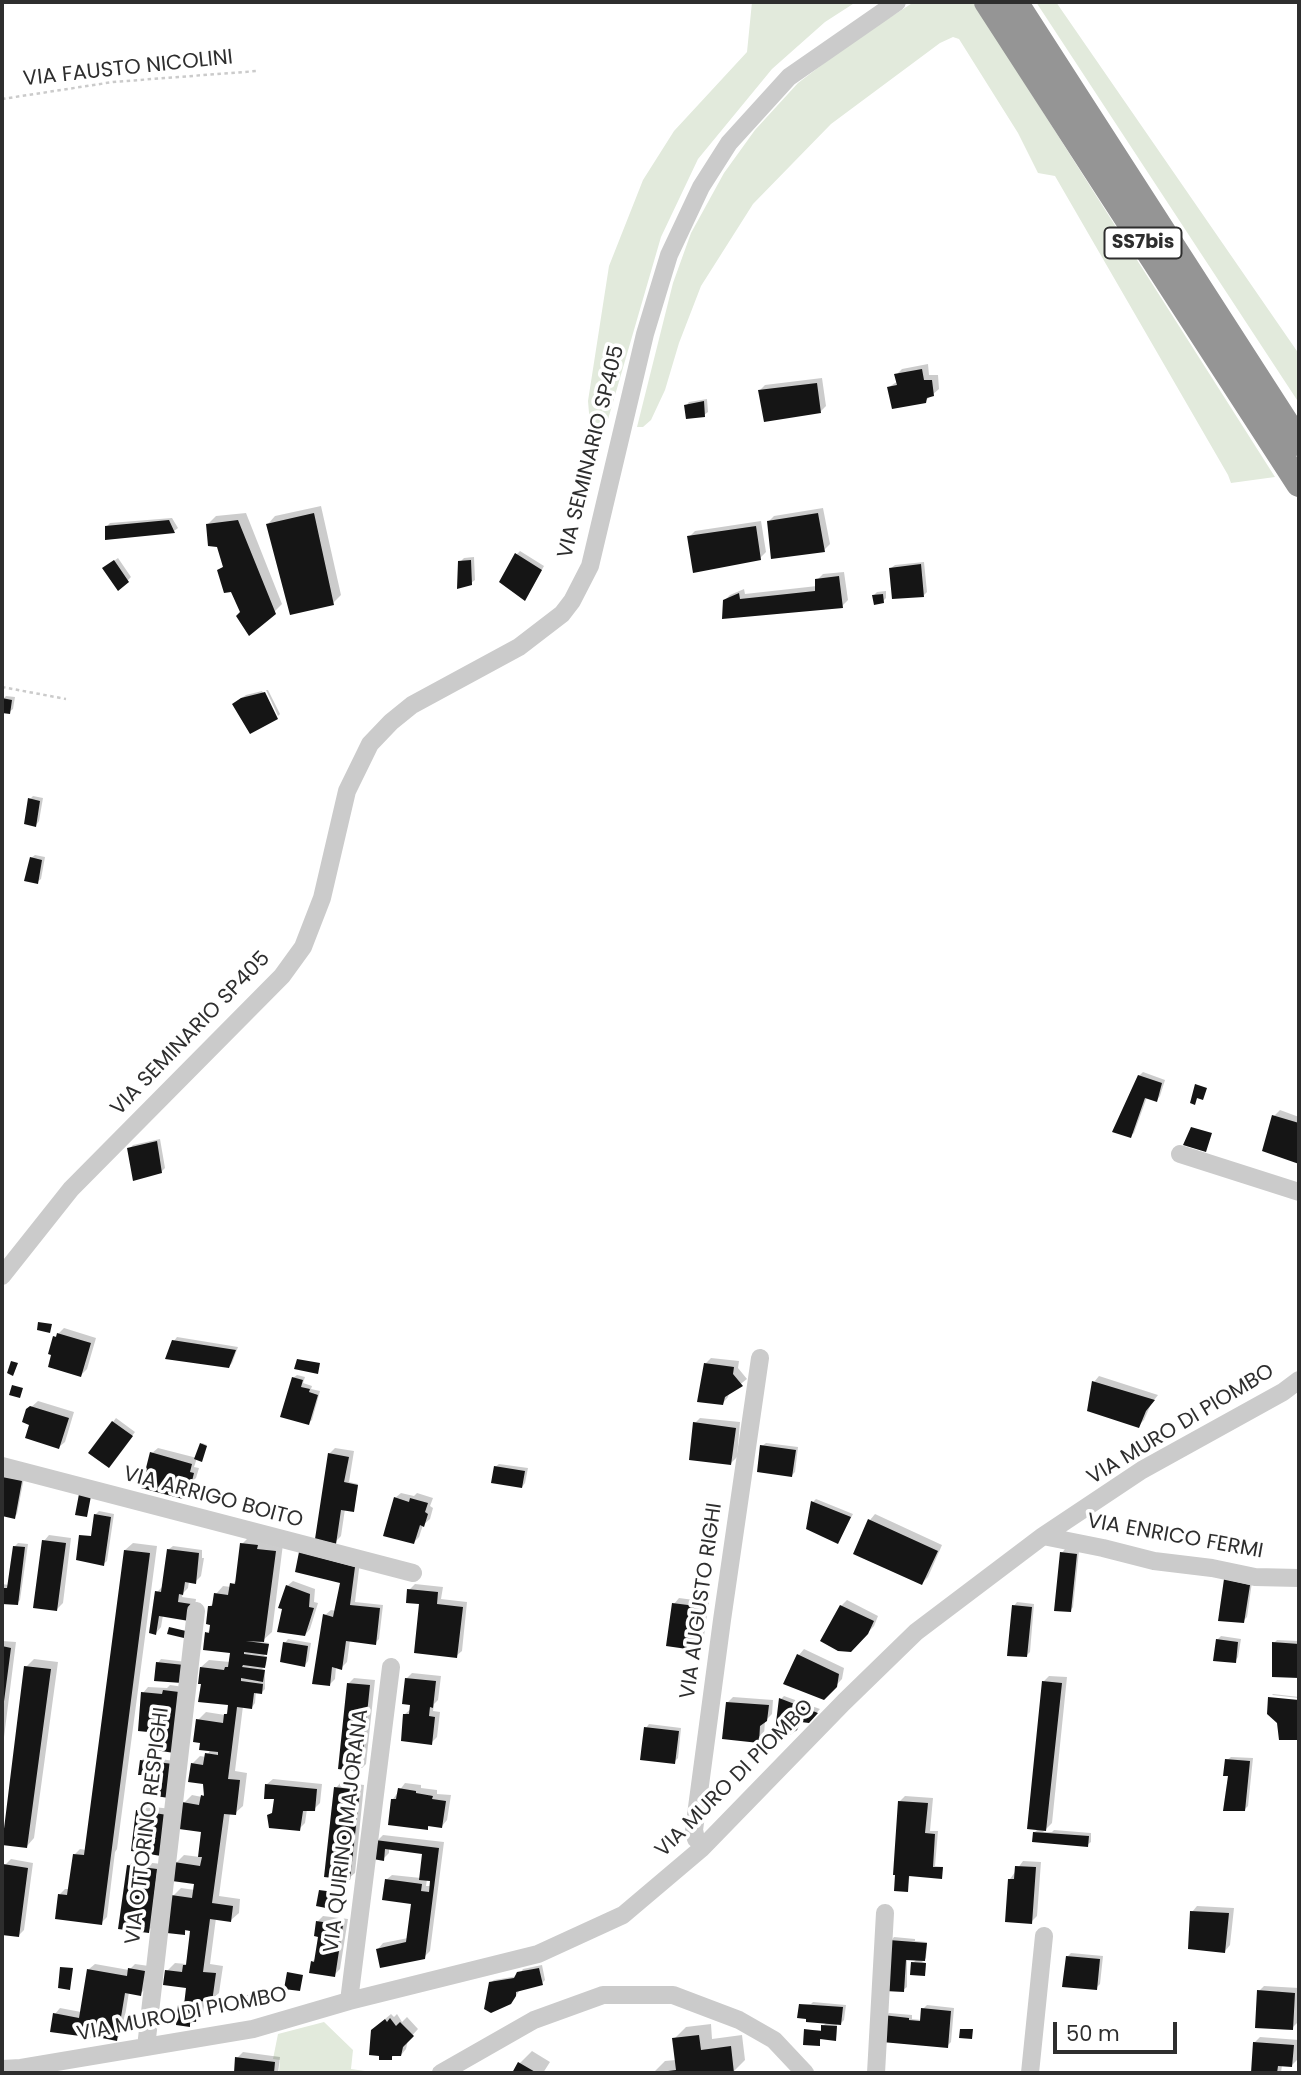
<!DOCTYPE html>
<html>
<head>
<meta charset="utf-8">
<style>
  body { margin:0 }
  #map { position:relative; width:1301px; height:2075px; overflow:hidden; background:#fff; font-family:Poppins,sans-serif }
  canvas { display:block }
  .frame { position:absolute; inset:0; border:4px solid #2e2e2e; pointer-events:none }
  .scale { position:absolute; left:1053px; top:2022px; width:124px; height:32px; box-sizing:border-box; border:4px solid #2e2e2e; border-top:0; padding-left:9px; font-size:21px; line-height:24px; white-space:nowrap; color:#2e2e2e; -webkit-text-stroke:5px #fff; paint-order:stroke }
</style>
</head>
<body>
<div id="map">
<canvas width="1301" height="2075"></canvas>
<div class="frame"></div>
<div class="scale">50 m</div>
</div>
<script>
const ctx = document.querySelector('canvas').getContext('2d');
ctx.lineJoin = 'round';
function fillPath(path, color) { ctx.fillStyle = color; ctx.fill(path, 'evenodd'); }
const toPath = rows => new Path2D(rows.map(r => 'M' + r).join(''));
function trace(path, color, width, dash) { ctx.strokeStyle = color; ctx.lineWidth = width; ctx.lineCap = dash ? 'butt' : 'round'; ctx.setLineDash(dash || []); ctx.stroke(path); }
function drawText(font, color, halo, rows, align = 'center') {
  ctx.font = font + ' Poppins,sans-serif'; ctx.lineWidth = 7; ctx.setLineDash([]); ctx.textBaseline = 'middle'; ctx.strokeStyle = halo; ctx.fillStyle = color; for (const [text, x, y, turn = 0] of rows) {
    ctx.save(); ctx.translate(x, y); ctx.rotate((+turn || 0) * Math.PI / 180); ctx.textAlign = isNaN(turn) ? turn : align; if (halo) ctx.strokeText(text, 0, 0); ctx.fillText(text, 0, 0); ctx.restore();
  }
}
fillPath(toPath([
  [752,2,856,2,825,22,772,69,698,159,661,237,602,440,590,425,588,401,609,266,643,180,674,131,747,52],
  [914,2,973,2,1275,477,1231,483,1228,475,1055,176,1038,173,1018,133,959,39,953,37,940,43,831,124,753,204,701,286,679,343,665,390,651,420,643,427,637,427,673,283,691,233,724,173,755,130,798,83,852,42],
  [1036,2,1056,2,1299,354,1299,403],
  [324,2022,353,2050,351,2069,365,2071,365,2073,279,2073,280,2060,273,2059,278,2034]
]), '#e2eadc');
fillPath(toPath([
  [928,364,929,375,938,375,939,389,925,401,889,387,898,381,896,375,902,369],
  [822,378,826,406,821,411,759,391,765,385],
  [707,399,708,412,704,415,686,406,689,402],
  [321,506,341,595,333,603,268,524,275,516],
  [823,508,830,544,824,550,768,522,774,516],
  [246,513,282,604,274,612,242,612,219,570,224,566,218,545,208,524,216,516],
  [172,518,178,528,174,531,107,538,107,526,110,523],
  [761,521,766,552,760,558,689,537,695,531],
  [520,551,544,566,528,595,517,554],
  [474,557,475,580,471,583,460,562,464,558],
  [118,558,131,577,119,589,108,565],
  [924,562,927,592,924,595,891,568,895,565],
  [844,572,848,600,842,606,724,601,730,595,744,589,745,594,817,586,817,580,823,574],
  [886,591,886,598,883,601,874,595,877,592],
  [266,690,268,690,280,714,278,716],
  [262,691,276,718,237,701,246,695],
  [6,696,15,697,13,709,9,712,2,711,3,699],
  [33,796,43,798,39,821,36,825,30,799],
  [35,855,45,857,41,879,37,882,31,858],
  [1143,1072,1165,1080,1160,1096,1157,1100,1147,1097,1134,1133,1130,1136,1139,1076],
  [1280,1110,1299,1117,1299,1162,1264,1150,1274,1116],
  [160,1139,165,1168,161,1172,129,1149,133,1145],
  [64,1328,96,1338,87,1369,81,1375,55,1337],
  [177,1337,238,1347,232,1363,229,1366,174,1341],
  [711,1358,739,1361,738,1368,747,1379,729,1393,728,1397,723,1403,706,1363],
  [297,1375,305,1377,303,1383,312,1386,311,1389,320,1391,312,1420,308,1423,293,1378],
  [1099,1376,1158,1395,1151,1404,1144,1420,1138,1426,1089,1409,1094,1382],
  [38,1401,74,1412,65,1442,59,1447,32,1423,28,1410],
  [116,1418,135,1432,112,1462,90,1452],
  [700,1418,740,1422,737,1457,731,1463,695,1423],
  [202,1443,207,1445,202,1458,197,1458,194,1467,199,1468,196,1478,190,1483,188,1492,182,1497,152,1453,158,1448,197,1458],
  [766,1443,798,1447,795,1472,792,1475,762,1446],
  [335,1448,354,1451,349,1482,358,1484,354,1509,345,1509,341,1536,335,1542,329,1454],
  [499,1464,528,1468,525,1483,522,1487,495,1467],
  [2,1471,24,1478,17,1514,14,1517,2,1515],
  [401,1493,414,1496,417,1493,433,1498,430,1506,433,1508,430,1519,423,1525,419,1537,414,1542,395,1498],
  [816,1499,853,1514,838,1542,813,1502],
  [99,1511,114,1514,107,1561,103,1564,80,1536,92,1536,95,1515],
  [875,1514,942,1545,928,1577,922,1583,870,1520],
  [49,1535,71,1538,63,1603,57,1609,44,1541],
  [250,1536,283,1544,272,1632,261,1642,269,1643,267,1652,264,1656,267,1656,266,1665,262,1669,265,1670,265,1689,261,1693,256,1692,255,1703,252,1707,243,1706,235,1771,247,1773,243,1806,235,1813,230,1813,219,1896,240,1899,239,1913,231,1920,216,1918,210,1964,223,1966,219,1993,211,2000,205,2000,203,2012,189,2025,180,2005,186,1999,188,1987,167,1971,175,1963,186,1964,192,1930,188,1929,184,1933,173,1896,181,1888,195,1890,196,1883,176,1863,184,1855,200,1857,203,1830,184,1803,192,1795,202,1797,205,1793,205,1782,192,1764,200,1756,206,1757,211,1749,198,1720,206,1712,225,1715,229,1711,230,1704,202,1683,201,1667,209,1660,230,1662,232,1652,207,1633,212,1628,210,1606,215,1602,216,1594,223,1586,231,1587,237,1579,242,1544],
  [18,1543,28,1544,20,1600,17,1603,2,1602,2,1584,9,1585,15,1546],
  [133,1543,157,1546,117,1849,115,1852,107,1917,101,1923,60,1894,65,1889,70,1889,74,1855,80,1849,86,1850,125,1550],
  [173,1546,202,1550,202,1558,204,1558,201,1576,195,1582,189,1581,188,1588,183,1593,182,1597,196,1599,194,1613,163,1615,161,1627,156,1633,157,1592,163,1586,169,1549],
  [1065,1549,1079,1551,1073,1607,1070,1611,1062,1553],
  [360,1561,355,1602,383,1605,379,1639,375,1643,350,1640,347,1662,341,1668,336,1667,335,1679,329,1685,325,1615,331,1610,336,1611,342,1582,297,1570],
  [1225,1580,1252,1582,1247,1617,1243,1621],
  [293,1581,315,1589,314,1602,318,1603,310,1629,305,1635,287,1586],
  [415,1584,443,1587,441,1599,467,1602,462,1651,456,1656,421,1603,409,1590],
  [679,1598,709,1602,702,1649,697,1654,674,1604],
  [847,1600,878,1616,874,1626,851,1650,823,1640,841,1606],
  [1017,1602,1034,1604,1030,1652,1026,1656,1014,1606],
  [1221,1636,1241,1639,1238,1657,1235,1661,1217,1640],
  [288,1639,311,1643,308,1661,305,1665,285,1643],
  [1277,1640,1299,1641,1299,1676,1274,1675,1274,1643],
  [2,1641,16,1642,2,1753],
  [804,1649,844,1668,842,1679,824,1698,799,1655],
  [34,1659,58,1662,34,1838,27,1846,26,1667],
  [161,1659,187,1662,185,1678,158,1663],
  [412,1673,441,1676,438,1700,434,1704,433,1711,440,1712,437,1737,431,1743,405,1714,412,1708,406,1679],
  [1049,1676,1067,1677,1052,1823,1043,1832,1052,1832,1054,1830,1091,1833,1091,1842,1087,1845,1035,1832,1039,1828,1044,1681],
  [354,1678,375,1680,366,1764,360,1770,349,1683],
  [170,1685,184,1687,160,1732,143,1693,148,1687,167,1688],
  [1273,1694,1299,1697,1299,1698,1272,1695],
  [784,1696,820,1709,809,1721,802,1720,800,1725,781,1699],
  [733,1697,773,1700,772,1714,765,1721,764,1735,759,1741,727,1703],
  [649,1724,681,1728,678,1758,674,1762,646,1728],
  [145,1757,175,1761,172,1792,145,1773,142,1760],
  [1231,1757,1253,1758,1248,1806,1245,1809,1229,1774,1227,1760],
  [273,1779,322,1784,320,1803,314,1809,307,1809,305,1823,299,1829,269,1816,274,1811,276,1798,267,1784],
  [341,1782,364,1785,355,1873,349,1878,336,1788],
  [405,1783,421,1785,421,1788,437,1790,437,1794,451,1795,447,1820,442,1826,430,1825,427,1828,393,1799],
  [905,1796,933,1798,930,1831,938,1831,935,1866,943,1867,941,1877,910,1874,907,1890,899,1802],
  [144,1806,172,1809,160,1854,138,1811],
  [383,1835,444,1842,430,1951,424,1957,378,1949,383,1943,408,1938,413,1902,386,1880,392,1875,421,1878,424,1853,389,1848,389,1853,383,1859,377,1841],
  [427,1879,432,1880,431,1886,426,1886],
  [11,1859,33,1863,24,1930,19,1935,2,1933,2,1890,5,1865],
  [134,1861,162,1864,154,1925,148,1931,128,1866],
  [1023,1861,1041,1862,1037,1916,1031,1922,1010,1879],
  [1197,1906,1234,1908,1230,1945,1225,1951,1192,1912],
  [323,1916,348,1919,340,1969,334,1975,312,1962,316,1958,320,1935,318,1921],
  [894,1937,915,1939,915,1941,927,1942,926,1958,922,1962,926,1963,925,1973,924,1974,913,1963,917,1959,907,1958,907,1987,903,1990,891,1941],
  [1071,1953,1103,1956,1100,1984,1096,1988,1068,1956],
  [95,1964,129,1970,135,1964,149,1966,146,1988,140,1994,129,1992,122,2034,116,2039,55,2014,60,2008,81,2012,89,1969],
  [542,1965,545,1980,542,1983,519,1991,514,1999,490,1983,494,1980,518,1976,523,1969],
  [1264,1986,1299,1988,1298,2022,1292,2028,1259,1991],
  [269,1988,272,1997,268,2000,237,2000,241,1997],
  [813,2002,846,2005,844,2020,841,2023,837,2023,836,2038,821,2038,819,2044,805,2030,823,2030,823,2026,827,2022,800,2005,811,2004],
  [927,2005,954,2008,951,2042,947,2046,885,2016,889,2013,912,2015,912,2019,922,2020,923,2009],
  [391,2014,394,2017,397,2014,402,2022,407,2017,418,2029,408,2040,406,2049,401,2055,395,2054,391,2058,378,2025],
  [711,2024,712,2039,742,2035,745,2060,733,2072,723,2073,653,2073,665,2061,676,2060,674,2039,686,2027],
  [1260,2037,1299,2040,1297,2060,1291,2066,1282,2065,1281,2073,1252,2073,1254,2043],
  [532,2051,550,2062,543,2073,514,2073,520,2063],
  [243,2052,280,2057,278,2073,235,2073,237,2058]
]), '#0003');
fillPath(toPath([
  [922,369,924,380,932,380,934,396,927,398,926,403,892,409,887,387,897,385,894,374],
  [817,383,821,413,764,422,758,390],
  [704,401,705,417,686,419,684,405],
  [314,513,334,605,290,615,266,524],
  [818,513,825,552,771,559,767,521],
  [169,520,175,533,105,540,105,526],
  [238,520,276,614,249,636,236,616,240,612,231,592,224,593,217,570,223,567,217,547,208,546,206,524],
  [756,526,761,560,693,573,687,536],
  [515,553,542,570,525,601,499,582],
  [114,560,129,582,118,591,102,568],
  [471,560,472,585,457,589,458,561],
  [921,564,924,597,892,599,889,568],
  [839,576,843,608,722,619,723,600,739,593,740,599,815,591,815,579],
  [883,594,884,603,874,605,872,595],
  [265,692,278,719,250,734,232,704,241,698],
  [2,698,12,700,10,714,2,713],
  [28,798,40,801,36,827,24,824],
  [30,857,42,860,38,884,24,881],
  [1138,1075,1162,1083,1157,1102,1145,1098,1131,1138,1112,1132],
  [1195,1084,1207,1088,1203,1100,1197,1098,1195,1105,1190,1103],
  [1272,1115,1299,1123,1299,1164,1262,1151],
  [1191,1127,1212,1133,1206,1152,1183,1145],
  [157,1141,162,1173,133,1181,127,1148],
  [38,1322,52,1324,50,1333,37,1330],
  [57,1333,91,1343,81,1377,48,1367,51,1355,48,1354,53,1336,56,1337],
  [172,1340,236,1350,229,1368,165,1359],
  [297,1359,320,1363,318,1374,294,1369],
  [11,1361,18,1363,13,1376,7,1373],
  [704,1363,734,1367,733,1374,743,1386,725,1397,723,1405,697,1402],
  [292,1377,303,1380,301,1387,310,1389,309,1392,318,1395,309,1425,280,1417],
  [1092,1381,1155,1400,1146,1411,1139,1428,1087,1411],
  [12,1385,23,1388,20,1398,9,1395],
  [30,1406,69,1418,59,1449,25,1438,29,1425,22,1422,26,1409],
  [112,1421,133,1436,109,1468,88,1453],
  [693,1422,736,1428,731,1465,689,1460],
  [200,1443,207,1446,202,1462,194,1459],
  [760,1445,796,1450,792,1477,757,1472],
  [150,1452,192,1464,190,1472,194,1473,191,1485,187,1484,183,1499,141,1488],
  [328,1453,349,1457,344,1482,358,1485,354,1512,341,1510,336,1544,315,1539],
  [494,1466,525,1471,522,1488,491,1483],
  [2,1477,22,1481,15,1519,2,1516],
  [204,1488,219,1492,215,1505,201,1501],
  [79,1494,91,1496,87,1517,75,1515],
  [394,1497,409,1502,410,1498,428,1503,425,1512,428,1514,424,1527,420,1525,414,1544,383,1536],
  [811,1501,851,1517,838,1544,806,1529],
  [94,1514,111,1517,104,1566,76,1560,79,1535,91,1536],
  [868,1519,938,1551,922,1585,853,1554],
  [42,1540,66,1543,57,1611,33,1608],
  [240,1543,258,1545,257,1549,276,1551,264,1642,246,1641,269,1644,267,1655,244,1652,244,1654,267,1657,265,1668,243,1665,242,1667,265,1670,263,1682,241,1678,241,1681,263,1684,262,1694,254,1693,252,1709,237,1707,228,1779,240,1780,236,1815,224,1814,212,1903,233,1906,231,1922,210,1919,203,1972,216,1973,212,2002,199,2001,196,2022,190,2021,190,2027,176,2025,178,2005,184,2005,186,1988,163,1985,165,1970,182,1972,183,1965,186,1965,190,1931,185,1930,185,1935,167,1933,171,1895,192,1898,194,1884,172,1881,174,1862,200,1866,202,1857,198,1857,201,1832,179,1829,182,1802,199,1805,201,1795,204,1796,203,1784,188,1782,191,1763,203,1765,205,1753,218,1755,218,1752,199,1750,200,1743,193,1742,196,1719,223,1723,224,1714,227,1714,228,1705,198,1702,201,1684,198,1684,200,1667,224,1670,225,1667,228,1667,230,1653,203,1650,205,1632,209,1633,210,1625,206,1624,208,1606,212,1606,214,1593,228,1595,230,1583,235,1584],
  [13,1546,25,1547,18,1605,2,1604,2,1588,7,1588],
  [167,1549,199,1553,196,1584,185,1582,183,1595,179,1594,178,1602,191,1604,189,1621,159,1616,156,1635,149,1633,155,1591,161,1592],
  [124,1550,150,1553,102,1925,55,1919,58,1894,67,1895,73,1854,84,1855],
  [299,1552,355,1567,350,1605,380,1608,376,1645,346,1641,342,1670,332,1667,330,1686,312,1684,323,1614,333,1617,340,1583,295,1572],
  [1060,1552,1077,1554,1071,1612,1054,1611],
  [1224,1579,1250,1585,1244,1623,1218,1621],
  [286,1585,310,1594,309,1607,314,1608,305,1636,277,1632,282,1609,278,1608],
  [407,1589,438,1592,437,1604,463,1607,457,1658,414,1653,419,1604,406,1603],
  [672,1603,704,1607,697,1656,691,1655,687,1649,666,1646],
  [840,1605,874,1621,868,1634,851,1652,838,1651,820,1641],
  [1012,1605,1032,1607,1027,1657,1007,1656],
  [169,1627,186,1631,184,1638,167,1634],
  [1216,1639,1238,1642,1236,1663,1213,1661],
  [283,1642,308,1646,305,1667,280,1662],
  [1272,1642,1299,1644,1299,1678,1272,1677],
  [2,1646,11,1648,3,1709,2,1709],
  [797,1654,839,1674,837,1687,824,1700,783,1684],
  [156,1662,184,1665,182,1683,154,1681],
  [24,1666,51,1669,27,1848,2,1845],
  [405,1678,436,1681,433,1708,430,1707,429,1716,435,1717,432,1745,401,1741,403,1714,409,1714,410,1705,402,1704],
  [1042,1681,1062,1683,1046,1831,1027,1829],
  [347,1683,370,1685,361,1772,338,1769],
  [163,1690,179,1692,174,1753,155,1750,158,1733,138,1731,141,1692,162,1694],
  [1268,1697,1299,1700,1299,1740,1279,1740,1277,1723,1267,1714],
  [779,1698,818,1713,809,1723,801,1722,797,1730,787,1737,778,1732,776,1723],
  [726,1702,769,1705,767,1721,760,1726,759,1743,722,1739],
  [644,1727,679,1731,675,1764,640,1760],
  [1225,1759,1250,1761,1245,1811,1223,1811,1228,1776,1223,1776],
  [140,1760,173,1764,169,1798,141,1794,143,1775,138,1775],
  [265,1784,317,1789,315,1811,303,1811,300,1831,269,1828,267,1815,272,1813,274,1799,264,1799],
  [334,1787,360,1790,350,1880,324,1877],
  [398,1788,416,1791,416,1793,433,1796,432,1799,446,1801,442,1828,428,1826,428,1830,388,1825,391,1799,396,1799],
  [898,1801,928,1803,925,1833,935,1834,933,1867,943,1867,942,1879,909,1876,908,1892,894,1891,895,1875,893,1875],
  [136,1810,167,1815,161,1856,131,1851],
  [1033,1832,1089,1836,1088,1847,1032,1842],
  [375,1840,439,1848,425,1959,380,1968,376,1949,406,1942,411,1904,382,1900,385,1879,422,1884,421,1891,429,1892,430,1881,419,1880,422,1854,385,1849,384,1861,373,1859],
  [3,1864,28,1868,19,1937,2,1935],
  [127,1865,157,1869,149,1933,118,1929],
  [1015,1866,1036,1867,1032,1924,1005,1922,1008,1879,1014,1879],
  [319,1890,334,1892,331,1909,316,1906],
  [1190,1911,1229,1913,1225,1953,1188,1949],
  [316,1921,343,1925,335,1977,309,1973,311,1961,314,1962,318,1937,314,1936],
  [889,1940,927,1943,925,1961,906,1960,904,1992,885,1991],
  [1066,1956,1100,1959,1097,1990,1062,1987],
  [911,1962,926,1963,925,1976,910,1975],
  [60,1967,73,1968,70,1990,58,1988],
  [128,1968,145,1971,141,1996,125,1993,117,2041,102,2038,102,2036,96,2035,95,2038,50,2032,53,2013,79,2018,87,1969,127,1976],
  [539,1968,543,1985,516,1992,516,1996,511,2004,491,2013,484,2009,489,1982,514,1978,517,1972],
  [287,1972,303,1975,300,1991,284,1989],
  [1257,1990,1295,1993,1293,2030,1255,2028],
  [266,1991,269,2002,238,2011,235,1999],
  [799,2004,843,2007,841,2025,806,2022,806,2019,797,2018],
  [921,2008,951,2011,948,2048,882,2042,883,2015,909,2018,909,2020,920,2021],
  [390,2018,396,2026,400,2022,414,2036,403,2047,401,2056,392,2056,392,2060,379,2060,379,2056,369,2055,371,2030,385,2019,387,2022],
  [821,2025,837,2026,836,2041,820,2039,820,2046,803,2045,804,2029,821,2031],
  [960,2029,973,2029,972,2039,959,2038],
  [699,2035,701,2050,731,2046,734,2073,660,2073,660,2072,676,2070,672,2038],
  [1253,2042,1294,2045,1292,2067,1278,2066,1277,2073,1251,2073],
  [235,2057,275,2062,274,2073,234,2073],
  [518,2062,537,2073,512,2073]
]), '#151515');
trace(toPath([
  [2,99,113,82,257,71],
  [2,687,66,699]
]), '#cbcbcb', 2.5, [3.5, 3.5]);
trace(toPath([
  [1180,1154,1299,1192],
  [2,1276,71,1189,282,976,303,947,322,898,347,791,370,744,391,722,412,705,519,647,562,614,572,601,590,566,645,334,669,255,701,187,729,143,789,77,897,2],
  [2,1466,413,1573],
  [1043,1536,1103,1548,1154,1561,1212,1568,1255,1577,1299,1578],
  [705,1845,696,1839,694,1830,722,1620,760,1358],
  [349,2001,391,1667],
  [146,2047,196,1611],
  [2,2069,21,2068,253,2029,349,2001,538,1954,623,1915,701,1849,844,1702,916,1632,1043,1536,1142,1470,1283,1392,1299,1380],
  [441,2073,534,2020,603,1995,673,1995,739,2020,774,2040,805,2073],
  [876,2073,885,1913],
  [1030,2073,1044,1936]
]), '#cbcbcb', 18);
trace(toPath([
  [987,2,1299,484],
  [1015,2,1299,443]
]), '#959595', 26);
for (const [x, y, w] of [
  [1143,243,77]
]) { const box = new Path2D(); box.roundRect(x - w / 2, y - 15.5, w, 31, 5); ctx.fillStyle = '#fff'; ctx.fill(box); trace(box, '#2e2e2e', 2); }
drawText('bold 19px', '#2e2e2e', null, [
  ["SS7bis",1143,243]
]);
drawText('21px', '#2e2e2e', '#fff', [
  ["VIA FAUSTO NICOLINI",128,69,-6],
  ["VIA SEMINARIO SP405",592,452,-76],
  ["VIA SEMINARIO SP405",191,1034,-46],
  ["VIA MURO DI PIOMBO",1181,1425,-31],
  ["VIA ARRIGO BOITO",213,1498,15],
  ["VIA ENRICO FERMI",1175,1537,10],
  ["VIA AUGUSTO RIGHI",702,1601,-82],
  ["VIA MURO DI PIOMBO",735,1779,-45],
  ["VIA OTTORINO RESPIGHI",148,1826,-83],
  ["VIA QUIRINO MAJORANA",347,1831,-83],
  ["VIA MURO DI PIOMBO",182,2015,-11]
]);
</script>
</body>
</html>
